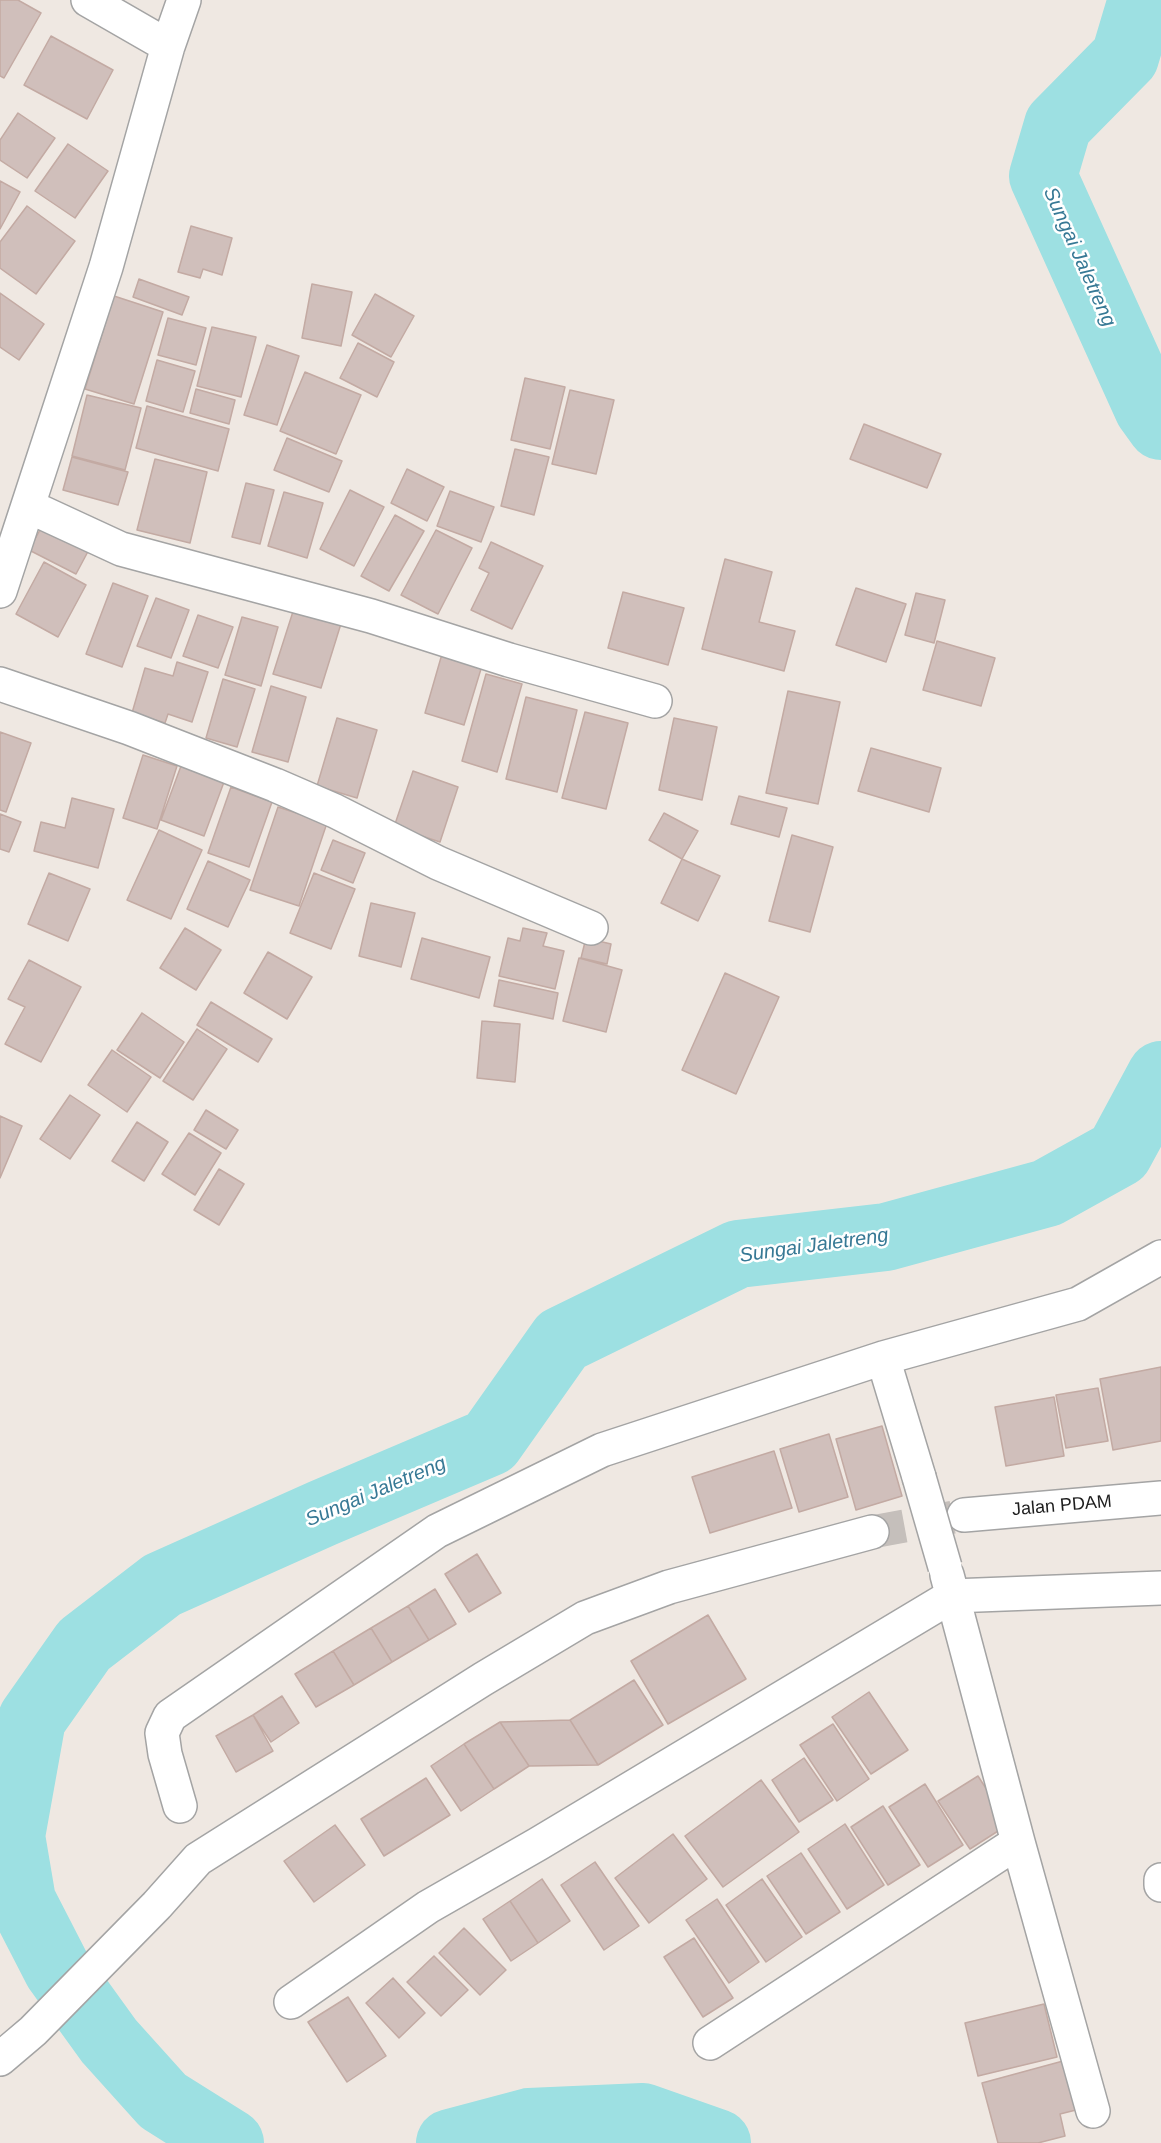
<!DOCTYPE html>
<html>
<head>
<meta charset="utf-8">
<style>
  body { margin:0 }
  canvas { display:block; background:#efe8e2 }
</style>
</head>
<body>
<canvas width="1161" height="2143"></canvas>
<script>
const ctx = document.querySelector('canvas').getContext('2d');
ctx.lineJoin = 'round';
const toPath = rows => new Path2D(rows.map(r => 'M' + r).join(''));
function trace(path, color, width, dash) { ctx.strokeStyle = color; ctx.lineWidth = width; ctx.lineCap = dash ? 'butt' : 'round'; ctx.setLineDash(dash || []); ctx.stroke(path); }
function fillPath(path, color) { ctx.fillStyle = color; ctx.fill(path, 'evenodd'); }
function drawText(font, color, halo, rows, align = 'center') {
  ctx.font = font + ' Arial,sans-serif'; ctx.lineWidth = 5; ctx.setLineDash([]); ctx.textBaseline = 'middle'; ctx.strokeStyle = halo; ctx.fillStyle = color; for (const [text, x, y, turn = 0] of rows) {
    ctx.save(); ctx.translate(x, y); ctx.rotate((+turn || 0) * Math.PI / 180); ctx.textAlign = isNaN(turn) ? turn : align; if (halo) ctx.strokeText(text, 0, 0); ctx.fillText(text, 0, 0); ctx.restore();
  }
}
trace(toPath([
  [1142,0,1125,57,1058,125,1043,176,1148,408,1161,426],
  [230,2143,163,2101,109,2041,57,1969,22,1901,11,1836,32,1719,84,1645,162,1585,323,1513,490,1442,562,1340,738,1254,886,1237,1047,1193,1119,1153,1161,1075],
  [450,2143,529,2122,643,2117,717,2143]
]), '#9de0e2', 68);
const building = toPath([
  [0,0,18,0,41,13,4,78,0,76,0,0],
  [51,36,113,70,87,119,24,85,51,36],
  [18,113,55,138,27,178,0,160,0,140,18,113],
  [68,144,108,171,75,218,35,191,68,144],
  [0,181,20,192,0,229,0,181],
  [27,206,75,241,36,294,0,268,0,242,27,206],
  [191,226,232,238,222,275,203,269,200,278,178,272,191,226],
  [139,279,189,297,182,315,133,297,139,279],
  [312,284,352,292,341,346,302,338,312,284],
  [0,293,44,324,19,360,0,347,0,293],
  [375,294,414,316,391,357,352,335,375,294],
  [114,296,163,312,134,404,85,389,114,296],
  [168,318,206,328,196,365,158,355,168,318],
  [212,327,256,337,241,397,197,386,212,327],
  [358,343,394,362,377,397,340,378,358,343],
  [267,345,299,356,277,425,244,415,267,345],
  [157,360,195,371,183,412,146,401,157,360],
  [305,372,361,395,336,454,280,431,305,372],
  [525,378,565,387,550,449,511,440,525,378],
  [196,389,235,400,229,424,190,413,196,389],
  [570,390,614,400,596,474,552,464,570,390],
  [87,395,141,408,125,470,72,456,87,395],
  [147,406,229,429,218,471,136,448,147,406],
  [864,424,941,454,927,488,850,459,864,424],
  [287,438,342,461,329,492,274,470,287,438],
  [515,449,549,457,534,515,501,506,515,449],
  [72,457,128,472,118,505,63,490,72,457],
  [155,459,207,472,190,543,137,530,155,459],
  [407,469,444,487,427,521,391,503,407,469],
  [246,483,274,490,260,544,232,537,246,483],
  [350,490,384,507,354,566,320,549,350,490],
  [450,491,494,507,481,542,437,526,450,491],
  [284,492,323,503,307,558,268,546,284,492],
  [395,515,424,531,389,591,361,576,395,515],
  [46,519,92,544,76,574,29,550,46,519],
  [436,530,472,548,438,614,401,595,436,530],
  [491,542,543,566,512,629,471,610,489,573,479,568,491,542],
  [725,559,772,572,759,622,795,631,784,671,702,649,725,559],
  [44,562,86,585,58,637,16,614,44,562],
  [113,583,148,596,122,667,86,654,113,583],
  [856,588,906,604,886,662,836,645,856,588],
  [623,592,684,608,668,665,608,648,623,592],
  [916,593,945,600,934,643,905,635,916,593],
  [156,598,189,610,171,658,137,646,156,598],
  [297,599,344,614,321,688,273,674,297,599],
  [198,615,233,627,218,668,183,656,198,615],
  [242,617,278,627,261,686,225,675,242,617],
  [937,641,995,658,981,706,923,690,937,641],
  [444,647,484,659,464,725,425,713,444,647],
  [177,662,208,672,192,722,168,714,165,723,132,713,145,668,173,676,177,662],
  [486,674,522,684,497,772,462,761,486,674],
  [223,679,255,689,237,747,206,738,223,679],
  [271,686,306,697,288,762,252,752,271,686],
  [788,691,840,702,818,804,766,793,788,691],
  [526,697,577,710,557,792,506,779,526,697],
  [585,712,628,723,606,809,562,798,585,712],
  [337,718,377,730,357,798,317,786,337,718],
  [674,718,717,727,702,800,659,790,674,718],
  [0,732,31,743,6,812,0,810,0,732],
  [871,748,941,768,929,812,858,791,871,748],
  [143,755,177,766,157,829,123,818,143,755],
  [181,766,224,782,204,836,161,820,181,766],
  [413,771,458,787,440,842,394,827,413,771],
  [231,787,272,802,249,867,208,853,231,787],
  [739,796,787,808,779,837,731,824,739,796],
  [72,798,114,809,98,868,34,851,41,822,65,828,72,798],
  [278,807,327,823,299,906,250,890,278,807],
  [664,813,698,831,682,859,649,840,664,813],
  [0,814,21,822,9,852,0,849,0,814],
  [159,830,202,850,171,919,127,900,159,830],
  [792,835,833,847,810,932,769,921,792,835],
  [333,840,365,853,353,883,321,870,333,840],
  [682,859,720,876,698,921,661,903,682,859],
  [208,861,250,880,228,927,187,909,208,861],
  [49,873,90,889,68,941,28,924,49,873],
  [314,873,355,889,331,949,290,933,314,873],
  [371,903,415,913,401,967,359,956,371,903],
  [185,928,221,950,196,990,160,968,185,928],
  [523,928,547,933,543,946,564,951,555,989,499,976,508,938,520,941,523,928],
  [422,938,490,957,479,998,411,979,422,938],
  [586,938,611,944,607,964,581,958,586,938],
  [268,952,312,977,287,1019,244,993,268,952],
  [579,958,622,970,606,1032,563,1021,579,958],
  [29,960,81,987,41,1062,5,1044,25,1007,8,999,29,960],
  [725,973,779,997,736,1094,682,1070,725,973],
  [499,980,558,993,553,1019,494,1006,499,980],
  [211,1002,272,1039,258,1062,197,1025,211,1002],
  [142,1013,184,1042,160,1078,117,1050,142,1013],
  [482,1021,520,1024,515,1082,477,1078,482,1021],
  [197,1029,227,1049,193,1100,163,1081,197,1029],
  [112,1050,151,1077,127,1112,88,1085,112,1050],
  [70,1095,100,1115,70,1159,40,1139,70,1095],
  [206,1110,238,1130,226,1149,194,1130,206,1110],
  [0,1116,22,1126,0,1178,0,1116],
  [137,1122,168,1142,144,1181,112,1161,137,1122],
  [189,1133,221,1153,195,1195,162,1174,189,1133],
  [219,1169,244,1184,219,1225,194,1210,219,1169],
  [1161,1367,1161,1441,1113,1450,1100,1379,1161,1367],
  [1098,1388,1108,1441,1066,1448,1056,1395,1098,1388],
  [1054,1397,1064,1456,1006,1466,995,1407,1054,1397],
  [882,1426,902,1496,856,1510,836,1439,882,1426],
  [829,1434,848,1497,799,1512,780,1449,829,1434],
  [774,1451,792,1508,710,1533,692,1477,774,1451],
  [477,1554,501,1593,469,1612,445,1574,477,1554],
  [435,1589,456,1624,429,1640,408,1606,435,1589],
  [408,1606,429,1640,392,1662,371,1628,408,1606],
  [708,1615,746,1679,668,1724,631,1661,708,1615],
  [371,1628,392,1662,354,1685,333,1651,371,1628],
  [333,1651,354,1685,316,1707,295,1674,333,1651],
  [634,1680,663,1725,598,1765,570,1720,634,1680],
  [869,1692,908,1750,871,1774,832,1717,869,1692],
  [282,1696,299,1723,271,1742,253,1715,282,1696],
  [253,1715,273,1751,236,1772,216,1736,253,1715],
  [570,1720,598,1765,529,1766,500,1722,570,1720],
  [500,1722,529,1766,494,1789,464,1744,500,1722],
  [833,1724,869,1779,837,1801,800,1745,833,1724],
  [464,1744,494,1789,461,1811,431,1766,464,1744],
  [804,1758,833,1800,799,1822,772,1780,804,1758],
  [978,1776,1009,1824,970,1849,938,1801,978,1776],
  [426,1778,450,1815,384,1856,361,1819,426,1778],
  [761,1780,799,1832,723,1887,685,1836,761,1780],
  [925,1784,963,1845,928,1867,889,1807,925,1784],
  [883,1806,920,1865,888,1885,851,1827,883,1806],
  [845,1824,884,1885,847,1909,808,1849,845,1824],
  [335,1825,365,1865,314,1902,284,1861,335,1825],
  [673,1834,707,1879,649,1923,615,1878,673,1834],
  [801,1853,840,1912,806,1934,767,1876,801,1853],
  [595,1862,639,1926,604,1950,561,1885,595,1862],
  [542,1879,570,1921,538,1943,510,1901,542,1879],
  [762,1879,802,1937,766,1962,726,1905,762,1879],
  [717,1899,759,1962,729,1983,686,1920,717,1899],
  [510,1901,538,1943,511,1961,483,1919,510,1901],
  [464,1928,506,1970,480,1995,439,1953,464,1928],
  [694,1938,733,1998,703,2017,664,1957,694,1938],
  [434,1956,468,1990,441,2016,407,1982,434,1956],
  [393,1978,425,2013,399,2038,366,2003,393,1978],
  [348,1997,386,2056,347,2082,308,2022,348,1997],
  [1044,2004,1057,2057,978,2076,965,2023,1044,2004],
  [1063,2061,1076,2110,1060,2114,1065,2136,1038,2143,998,2143,982,2083,1063,2061]
]);
fillPath(building, '#d0bfbb');
trace(building, '#c3aaa3', 1.5);
trace(toPath([
  [872,1532,959,1516]
]), '#c5bfbb', 33, [33, 16]);
const minor = toPath([
  [88,0,168,46],
  [28,506,121,549,371,616,509,660,655,701],
  [0,591,106,267,168,46,184,0],
  [0,684,129,728,275,785,335,811,438,863,591,928],
  [883,1358,919,1477],
  [964,1515,1161,1498],
  [947,1575,1018,1842,1093,2111],
  [180,1806,165,1754,162,1733,170,1716,437,1531,602,1450,883,1358,1078,1304,1161,1257],
  [1161,1880,1161,1885],
  [291,2002,428,1907,538,1844,952,1596,1161,1588],
  [710,2043,1018,1842],
  [0,2059,33,2031,157,1905,198,1859,483,1679,585,1618,669,1587,872,1532]
]);
trace(minor, '#a4a4a4', 36);
trace(minor, '#fff', 33);
const minorBridge = toPath([
  [919,1477,945,1567]
]);
trace(minorBridge, '#a4a4a4', 36, []);
trace(minorBridge, '#fff', 33);
drawText('18px', '#1d1d1d', '#fff', [
  ["Jalan PDAM",1062,1506,-5]
]);
drawText('italic 20px', '#377995', '#fff', [
  ["Sungai Jaletreng",1079,257,66],
  ["Sungai Jaletreng",814,1246,-8],
  ["Sungai Jaletreng",376,1492,-23]
]);
</script>
</body>
</html>
